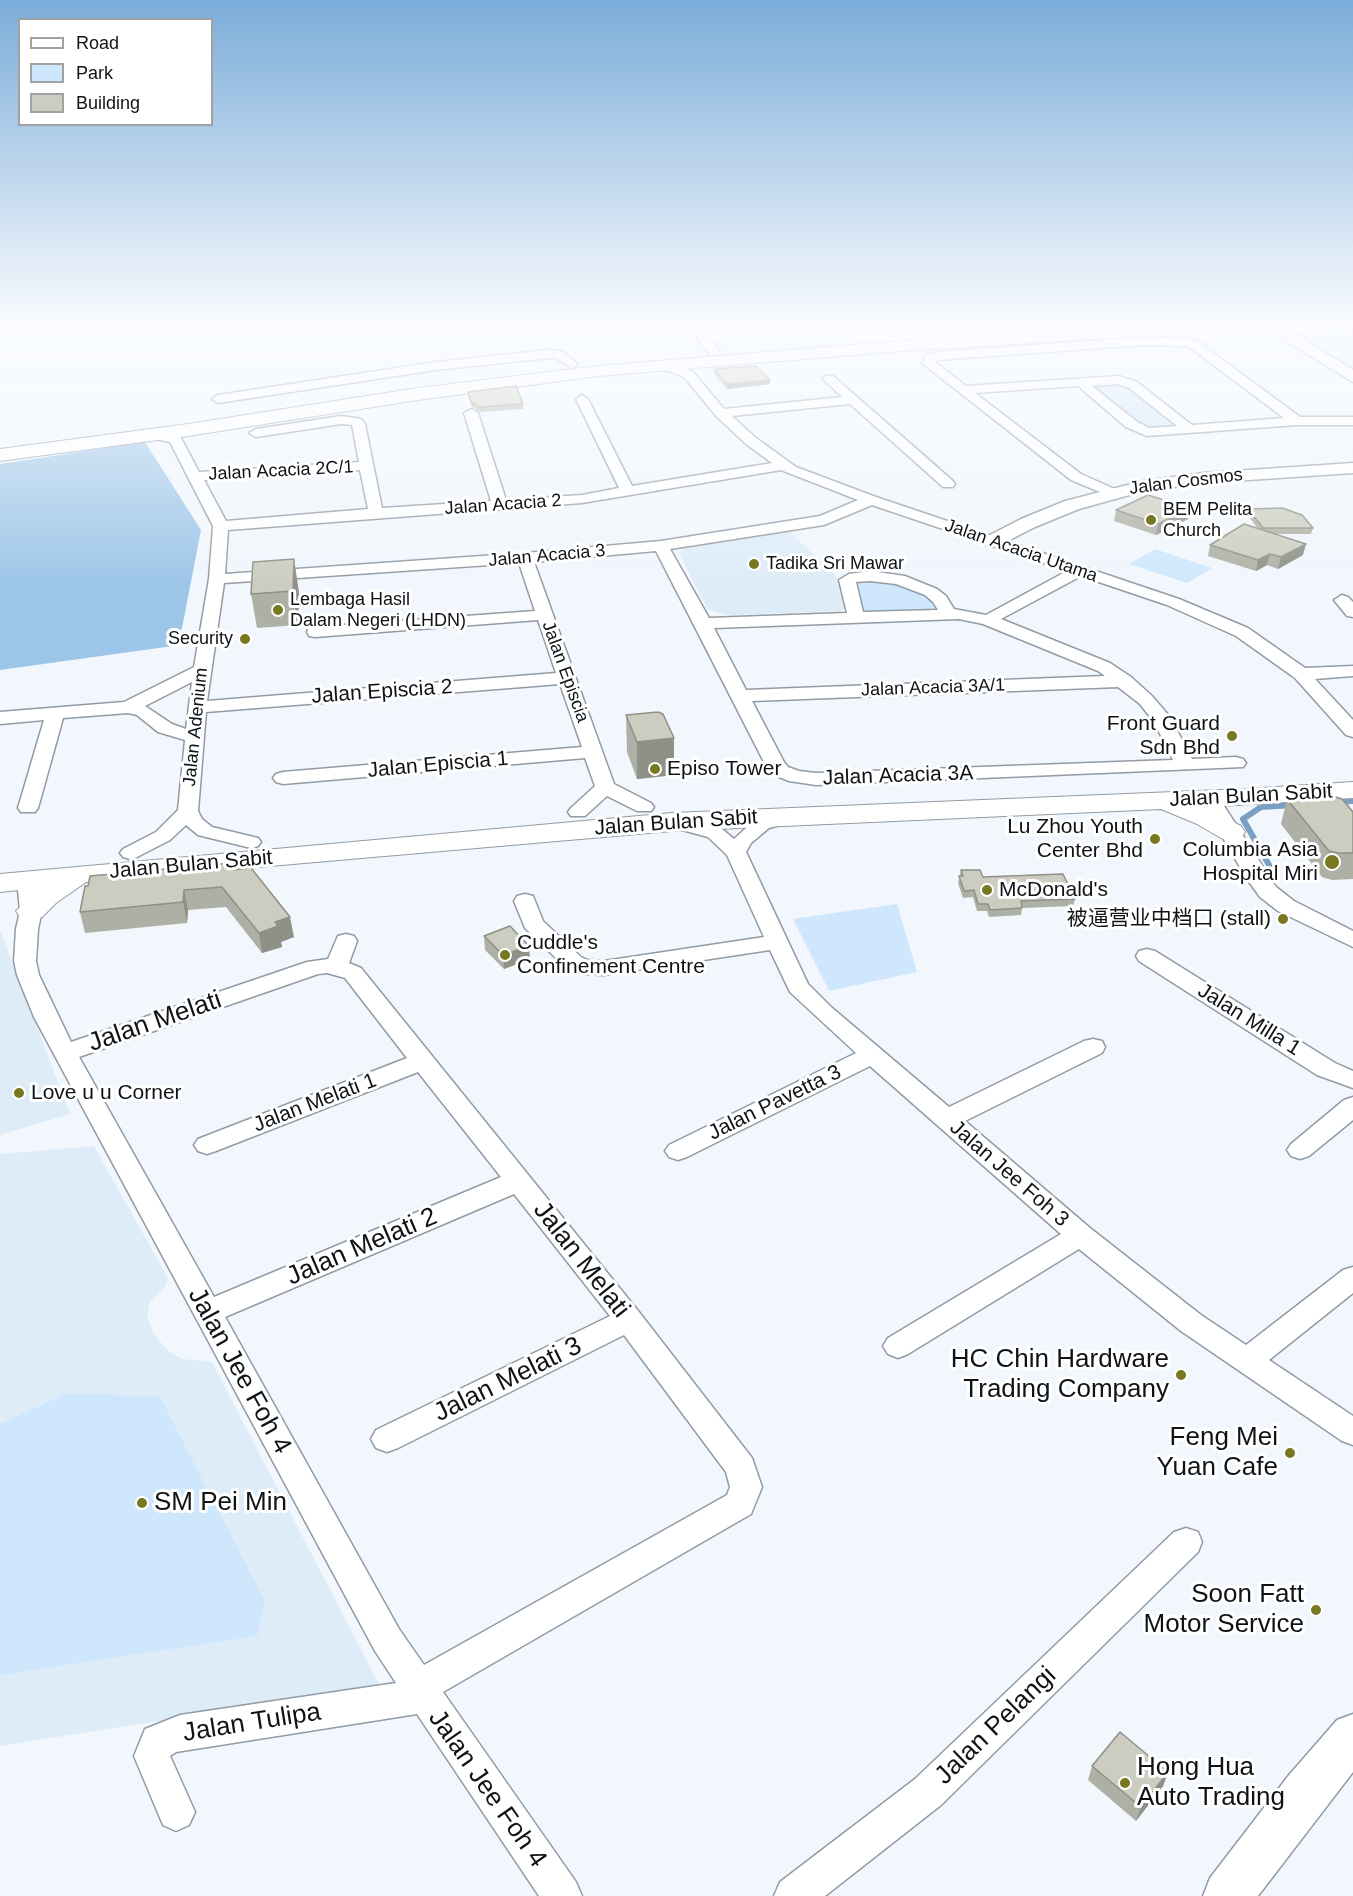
<!DOCTYPE html>
<html>
<head>
<meta charset="utf-8">
<style>
  body { margin:0 }
  #map { position:relative; width:1353px; height:1896px; overflow:hidden; background:#f1f7fd; font-family:Arial,sans-serif }
  canvas { display:block }
  .legend { position:absolute; left:18px; top:18px; width:195px; height:108px; box-sizing:border-box; background:#fff; border:2px solid #9fa1a2; margin:0; padding:8px 10px; list-style:none; font-size:18px; color:#0f1316 }
  .legend li { display:flex; align-items:center; gap:12px; height:30px }
  .legend b { width:30px; border:2px solid #9fa1a2 }
</style>
</head>
<body>
<div id="map">
<canvas width="1353" height="1896"></canvas>
<ul class="legend">
<li><b style="height:8px;background:#fff"></b>Road</li>
<li><b style="height:16px;background:#cfe7fd"></b>Park</li>
<li><b style="height:16px;background:#cccdc0"></b>Building</li>
</ul>
</div>
<script>
const ctx = document.querySelector('canvas').getContext('2d');
ctx.lineJoin = 'round';
function fillPath(path, color) { ctx.fillStyle = color; ctx.fill(path, 'evenodd'); }
const toPath = rows => new Path2D(rows.map(r => 'M' + r).join(''));
function trace(path, color, width, dash) { ctx.strokeStyle = color; ctx.lineWidth = width; ctx.lineCap = dash ? 'butt' : 'round'; ctx.setLineDash(dash || []); ctx.stroke(path); }
function drawText(font, color, halo, rows, align = 'center') {
  ctx.font = font + ' Arial,"Noto Sans SC",sans-serif'; ctx.lineWidth = 6; ctx.setLineDash([]); ctx.textBaseline = 'middle'; ctx.strokeStyle = halo; ctx.fillStyle = color; for (const [text, x, y, turn = 0] of rows) {
    ctx.save(); ctx.translate(x, y); ctx.rotate((+turn || 0) * Math.PI / 180); ctx.textAlign = isNaN(turn) ? turn : align; if (halo) ctx.strokeText(text, 0, 0); ctx.fillText(text, 0, 0); ctx.restore();
  }
}
fillPath(toPath([
  [1353,327,1353,373,1288,332],
  [788,530,836,576,846,607,841,611,728,615,707,609,679,553,685,548],
  [0,930,70,1114,0,1135],
  [94,1146,168,1278,165,1287,150,1301,147,1315,153,1333,168,1351,183,1359,212,1362,380,1686,0,1746,0,1154]
]), '#deecf7');
fillPath(toPath([
  [1124,382,1178,425,1178,428,1139,428,1090,385],
  [1155,549,1212,568,1187,583,1129,564],
  [878,578,931,596,937,609,861,612,853,579],
  [897,904,917,972,829,991,793,919],
  [68,1393,160,1397,265,1601,257,1636,0,1675,0,1424]
]), '#cfe7fd');
fillPath(toPath([
  [145,442,201,530,182,628,173,646,0,670,0,464]
]), '#9cc5e8');
trace(toPath([
  [1337,802,1353,801],
  [1277,879,1243,819,1261,807,1294,805]
]), '#79a0c2', 6);
const minor = toPath([
  [692,322,706,322,703,328,720,352,718,355,710,355,691,328,692,322],
  [1143,337,1186,338,1200,343,1300,417,1353,417,1353,425,1297,425,1147,436,1126,427,1078,386,975,393,1081,474,1117,490,1119,493,1117,496,1112,497,1071,480,922,363,926,355,938,352,1143,337],
  [1143,345,1184,346,1192,349,1284,418,1192,425,1137,382,1119,376,966,386,935,362,938,360,1143,345],
  [1118,384,1129,388,1177,426,1149,428,1136,421,1092,386,1118,384],
  [549,350,563,352,578,364,572,368,556,358,549,358,436,370,218,403,212,399,218,395,436,362,549,350],
  [653,361,679,366,693,372,724,409,842,397,823,379,825,376,833,376,953,481,955,484,953,487,943,487,850,404,732,416,756,438,796,467,876,497,1179,599,1248,628,1305,668,1353,666,1353,676,1315,679,1353,720,1353,737,1346,735,1295,678,1236,636,1167,605,1081,576,1001,619,1110,663,1131,677,1152,696,1170,717,1192,759,1236,757,1243,759,1246,763,1243,767,816,785,789,781,774,775,765,764,656,551,534,562,614,784,651,803,654,807,651,811,637,811,607,796,585,816,571,816,568,812,571,808,595,786,585,758,283,784,276,782,273,778,276,774,283,772,582,747,560,684,206,712,198,811,202,819,212,827,258,838,261,842,258,846,251,848,198,835,186,825,170,840,137,857,130,859,123,857,120,853,123,849,156,832,178,810,185,740,158,732,137,715,128,713,63,718,38,808,35,812,21,812,18,808,44,720,0,724,0,712,124,702,194,667,209,579,213,526,170,442,150,438,148,435,150,432,155,431,180,436,199,472,359,462,352,425,341,424,256,437,249,433,256,429,341,416,361,419,365,424,382,508,491,501,464,413,471,409,478,413,506,500,582,495,619,488,576,399,582,395,588,399,632,486,772,463,746,444,716,416,685,378,672,372,649,368,647,365,649,362,653,361],
  [360,470,368,509,226,521,204,480,360,470],
  [781,470,858,500,820,516,661,541,525,553,225,574,228,530,582,503,781,470],
  [872,505,1067,571,986,615,954,609,946,596,937,589,905,576,870,571,849,574,839,580,847,613,709,618,670,549,824,525,872,505],
  [519,563,535,611,315,627,309,628,307,632,309,636,315,637,538,620,556,673,207,701,224,583,519,563],
  [870,581,896,584,925,595,933,602,938,610,863,612,856,582,870,581],
  [959,619,983,624,1098,671,1105,676,746,690,714,628,959,619],
  [192,682,186,729,172,724,145,706,192,682],
  [1118,687,1140,704,1154,722,1173,760,816,773,799,771,788,767,784,762,752,701,1118,687],
  [1342,595,1348,597,1353,602,1353,617,1347,616,1334,600,1342,595],
  [1210,793,1217,795,1276,887,1294,901,1353,931,1353,947,1278,911,1260,897,1247,879,1200,799,1203,795,1210,793],
  [787,811,794,813,797,817,794,821,769,828,751,843,746,852,808,984,831,1007,949,1107,1084,1041,1093,1039,1102,1041,1105,1047,1102,1053,965,1121,1090,1228,1201,1315,1246,1345,1343,1270,1353,1267,1353,1293,1269,1360,1353,1416,1353,1445,1342,1441,1181,1331,1079,1249,908,1354,898,1358,888,1354,883,1346,888,1338,1061,1234,870,1066,687,1157,678,1160,669,1157,665,1151,669,1145,856,1053,790,992,770,950,604,975,583,974,565,967,525,928,514,901,517,896,525,894,533,896,543,921,581,957,587,960,604,961,764,937,727,855,708,837,671,827,668,823,671,819,678,817,695,820,722,829,734,839,755,820,787,811],
  [28,874,36,875,39,880,42,911,38,929,36,961,39,975,71,1042,307,962,328,959,338,936,346,934,354,936,357,941,349,963,361,968,639,1312,752,1458,762,1487,751,1514,443,1692,576,1882,582,1896,539,1896,417,1714,176,1752,170,1756,195,1812,189,1825,176,1831,163,1825,134,1756,145,1729,180,1715,396,1683,375,1651,34,1017,17,975,14,961,16,929,20,911,17,880,20,875,28,874],
  [327,973,345,978,407,1058,198,1139,194,1145,198,1151,207,1154,216,1151,418,1072,501,1177,214,1297,79,1057,318,974,327,973],
  [514,1194,610,1316,376,1430,371,1439,376,1448,387,1452,398,1448,624,1335,726,1472,730,1487,727,1495,424,1665,399,1629,225,1317,514,1194],
  [1147,949,1155,951,1335,1063,1353,1071,1353,1088,1317,1075,1139,961,1136,956,1139,951,1147,949],
  [1353,1097,1353,1120,1309,1156,1300,1159,1291,1156,1287,1150,1291,1144,1344,1100,1353,1097],
  [1186,1528,1198,1532,1202,1542,1198,1552,941,1805,825,1896,774,1896,780,1882,915,1779,1174,1532,1186,1528]
]);
const tertiary = toPath([
  [1262,322,1276,322,1353,370,1353,382,1263,327,1262,322],
  [1353,463,1353,473,1204,483,1144,491,1079,509,1035,527,1000,545,993,547,986,545,983,541,986,537,1021,519,1065,501,1143,481,1204,473,1353,463],
  [1353,1714,1353,1772,1258,1896,1203,1896,1210,1878,1289,1775,1337,1720,1353,1714]
]);
const secondary = toPath([
  [1353,782,1353,798,1204,807,1241,826,1245,832,1241,838,1231,841,1221,838,1197,824,1161,809,672,831,86,882,56,903,42,917,31,920,20,917,16,911,39,888,0,892,0,874,672,813,1246,789,1353,782]
]);
const trunk = toPath([
  [1199,322,1295,322,1287,327,901,351,598,376,418,400,188,436,0,461,0,449,188,424,418,388,598,366,901,341,1199,322]
]);
trace(minor, '#929ba4', 3);
trace(tertiary, '#929ba4', 3);
trace(secondary, '#929ba4', 2);
trace(trunk, '#929ba4', 2);
fillPath(minor, '#fff');
fillPath(tertiary, '#fff');
fillPath(secondary, '#fff');
fillPath(trunk, '#fff');
fillPath(toPath([
  [714,369,770,380,770,384,727,389,714,374],
  [468,392,523,404,523,409,480,412,472,407,468,397],
  [1190,508,1188,519,1156,535,1114,521,1116,510],
  [1248,509,1313,528,1311,534,1274,534,1303,555,1278,569,1267,565,1256,571,1208,556,1210,545,1258,529,1247,514],
  [253,562,299,592,298,625,257,628,251,594],
  [626,715,674,738,674,775,637,779,627,752],
  [1287,799,1353,812,1353,879,1332,880,1322,877,1281,824],
  [232,870,294,937,281,942,282,947,262,953,226,907,188,910,187,923,85,933,80,912],
  [961,870,983,877,1075,899,1073,906,1022,908,1021,915,989,917,987,911,977,911,973,897,963,898,958,883],
  [484,936,530,959,504,969,485,950],
  [1092,1766,1168,1772,1163,1786,1136,1821,1088,1780]
]), '#afb0a5');
fillPath(toPath([
  [770,380,770,384,727,389,727,384],
  [1190,508,1188,519,1156,535,1158,524],
  [1306,544,1303,555,1278,569,1281,557],
  [1270,554,1267,565,1256,571,1258,560],
  [294,559,299,592,298,625,293,591],
  [674,738,674,775,637,779,637,742],
  [184,890,188,910,187,923,183,902],
  [290,917,294,937,281,942,282,947,262,953,259,933,275,922],
  [529,946,530,959,504,969,503,955],
  [1168,1772,1163,1786,1136,1821,1141,1807]
]), '#8f9086');
const building = toPath([
  [756,366,770,380,727,384,714,369,756,366],
  [516,386,523,404,480,407,471,402,468,392,516,386],
  [1148,495,1190,508,1158,524,1116,510,1148,495],
  [1282,508,1302,515,1313,528,1263,528,1248,509,1282,508],
  [1244,524,1306,544,1281,557,1270,554,1258,560,1210,545,1244,524],
  [294,559,293,591,251,594,253,562,294,559],
  [658,712,663,714,674,738,637,742,626,715,658,712],
  [1332,796,1342,799,1353,812,1353,853,1339,853,1329,851,1287,799,1332,796],
  [231,863,231,870,251,868,290,917,275,922,278,926,259,933,222,887,184,890,183,902,80,912,85,886,88,886,90,876,231,863],
  [961,870,980,870,983,877,1063,874,1075,899,1021,901,1022,908,990,910,988,904,978,904,974,890,964,891,959,876,963,876,961,870],
  [510,926,529,946,503,955,484,936,510,926],
  [1120,1732,1168,1772,1141,1807,1092,1766,1120,1732]
]);
fillPath(building, '#cccdc0');
trace(building, '#8f9086', 1.5);
const sky = ctx.createLinearGradient(0, 0, 0, 588);
sky.addColorStop(0, '#7bacd9');
sky.addColorStop(0.55, '#f9fbfe');
sky.addColorStop(1, '#f9fbfe00');
ctx.fillStyle = sky;
ctx.fillRect(0, 0, 1353, 588);
for (const [x, y, r, color] of [
  [1151,520,6,"#77781f"],
  [754,564,6,"#77781f"],
  [278,610,6,"#77781f"],
  [245,639,6,"#77781f"],
  [1232,736,6,"#77781f"],
  [655,769,6,"#77781f"],
  [1155,839,6,"#77781f"],
  [1332,862,8,"#77781f"],
  [987,890,6,"#77781f"],
  [1283,919,6,"#77781f"],
  [505,955,6,"#77781f"],
  [19,1093,6,"#77781f"],
  [1181,1375,6,"#77781f"],
  [1290,1453,6,"#77781f"],
  [142,1503,6,"#77781f"],
  [1316,1610,6,"#77781f"],
  [1125,1783,6,"#77781f"]
]) { const dot = new Path2D(); dot.arc(x, y, r, 0, 2 * Math.PI); ctx.fillStyle = color; ctx.fill(dot); trace(dot, '#fff', 2); }
drawText('18px', '#0f1316', '#fff', [
  ["Jalan Acacia 2C/1",281,471,-3],
  ["Jalan Cosmos",1186,482,-7],
  ["Jalan Acacia 2",503,505,-4],
  ["Jalan Acacia Utama",1021,551,19],
  ["Jalan Acacia 3",547,556,-5],
  ["Jalan Episcia",565,672,70],
  ["Jalan Acacia 3A/1",933,688,-2],
  ["Jalan Adenium",196,727,-84]
]);
drawText('18px', '#0f1316', '#fff', [
  ["BEM Pelita",1163,510],
  ["Church",1163,531],
  ["Tadika Sri Mawar",766,564],
  ["Lembaga Hasil",290,600],
  ["Dalam Negeri (LHDN)",290,621],
  ["Security",233,639,"right"]
], 'left');
drawText('21px', '#0f1316', '#fff', [
  ["Jalan Episcia 2",382,692,-4],
  ["Jalan Episcia 1",438,765,-5],
  ["Jalan Acacia 3A",898,776,-2],
  ["Jalan Bulan Sabit",1251,796,-3],
  ["Jalan Bulan Sabit",676,823,-4],
  ["Jalan Bulan Sabit",191,865,-5],
  ["Jalan Milla 1",1249,1020,32],
  ["Jalan Melati 1",315,1103,-21],
  ["Jalan Pavetta 3",775,1103,-26],
  ["Jalan Jee Foh 3",1009,1174,41]
]);
drawText('21px', '#0f1316', '#fff', [
  ["Front Guard",1220,724],
  ["Sdn Bhd",1220,748],
  ["Episo Tower",667,769,"left"],
  ["Lu Zhou Youth",1143,827],
  ["Center Bhd",1143,851],
  ["Columbia Asia",1318,850],
  ["Hospital Miri",1318,874],
  ["McDonald's",999,890,"left"],
  ["被逼营业中档口 (stall)",1271,919],
  ["Cuddle's",517,943,"left"],
  ["Confinement Centre",517,967,"left"],
  ["Love u u Corner",31,1093,"left"]
], 'right');
drawText('26px', '#0f1316', '#fff', [
  ["Jalan Melati",155,1022,-19],
  ["Jalan Melati 2",362,1247,-23],
  ["Jalan Melati",581,1260,52],
  ["Jalan Jee Foh 4",239,1371,61],
  ["Jalan Melati 3",508,1380,-26],
  ["Jalan Tulipa",252,1723,-9],
  ["Jalan Pelangi",996,1726,-44],
  ["Jalan Jee Foh 4",487,1789,55]
]);
drawText('26px', '#0f1316', '#fff', [
  ["HC Chin Hardware",1169,1360],
  ["Trading Company",1169,1390],
  ["Feng Mei",1278,1438],
  ["Yuan Cafe",1278,1468],
  ["SM Pei Min",154,1503,"left"],
  ["Soon Fatt",1304,1595],
  ["Motor Service",1304,1625],
  ["Hong Hua",1137,1768,"left"],
  ["Auto Trading",1137,1798,"left"]
], 'right');
</script>
</body>
</html>
